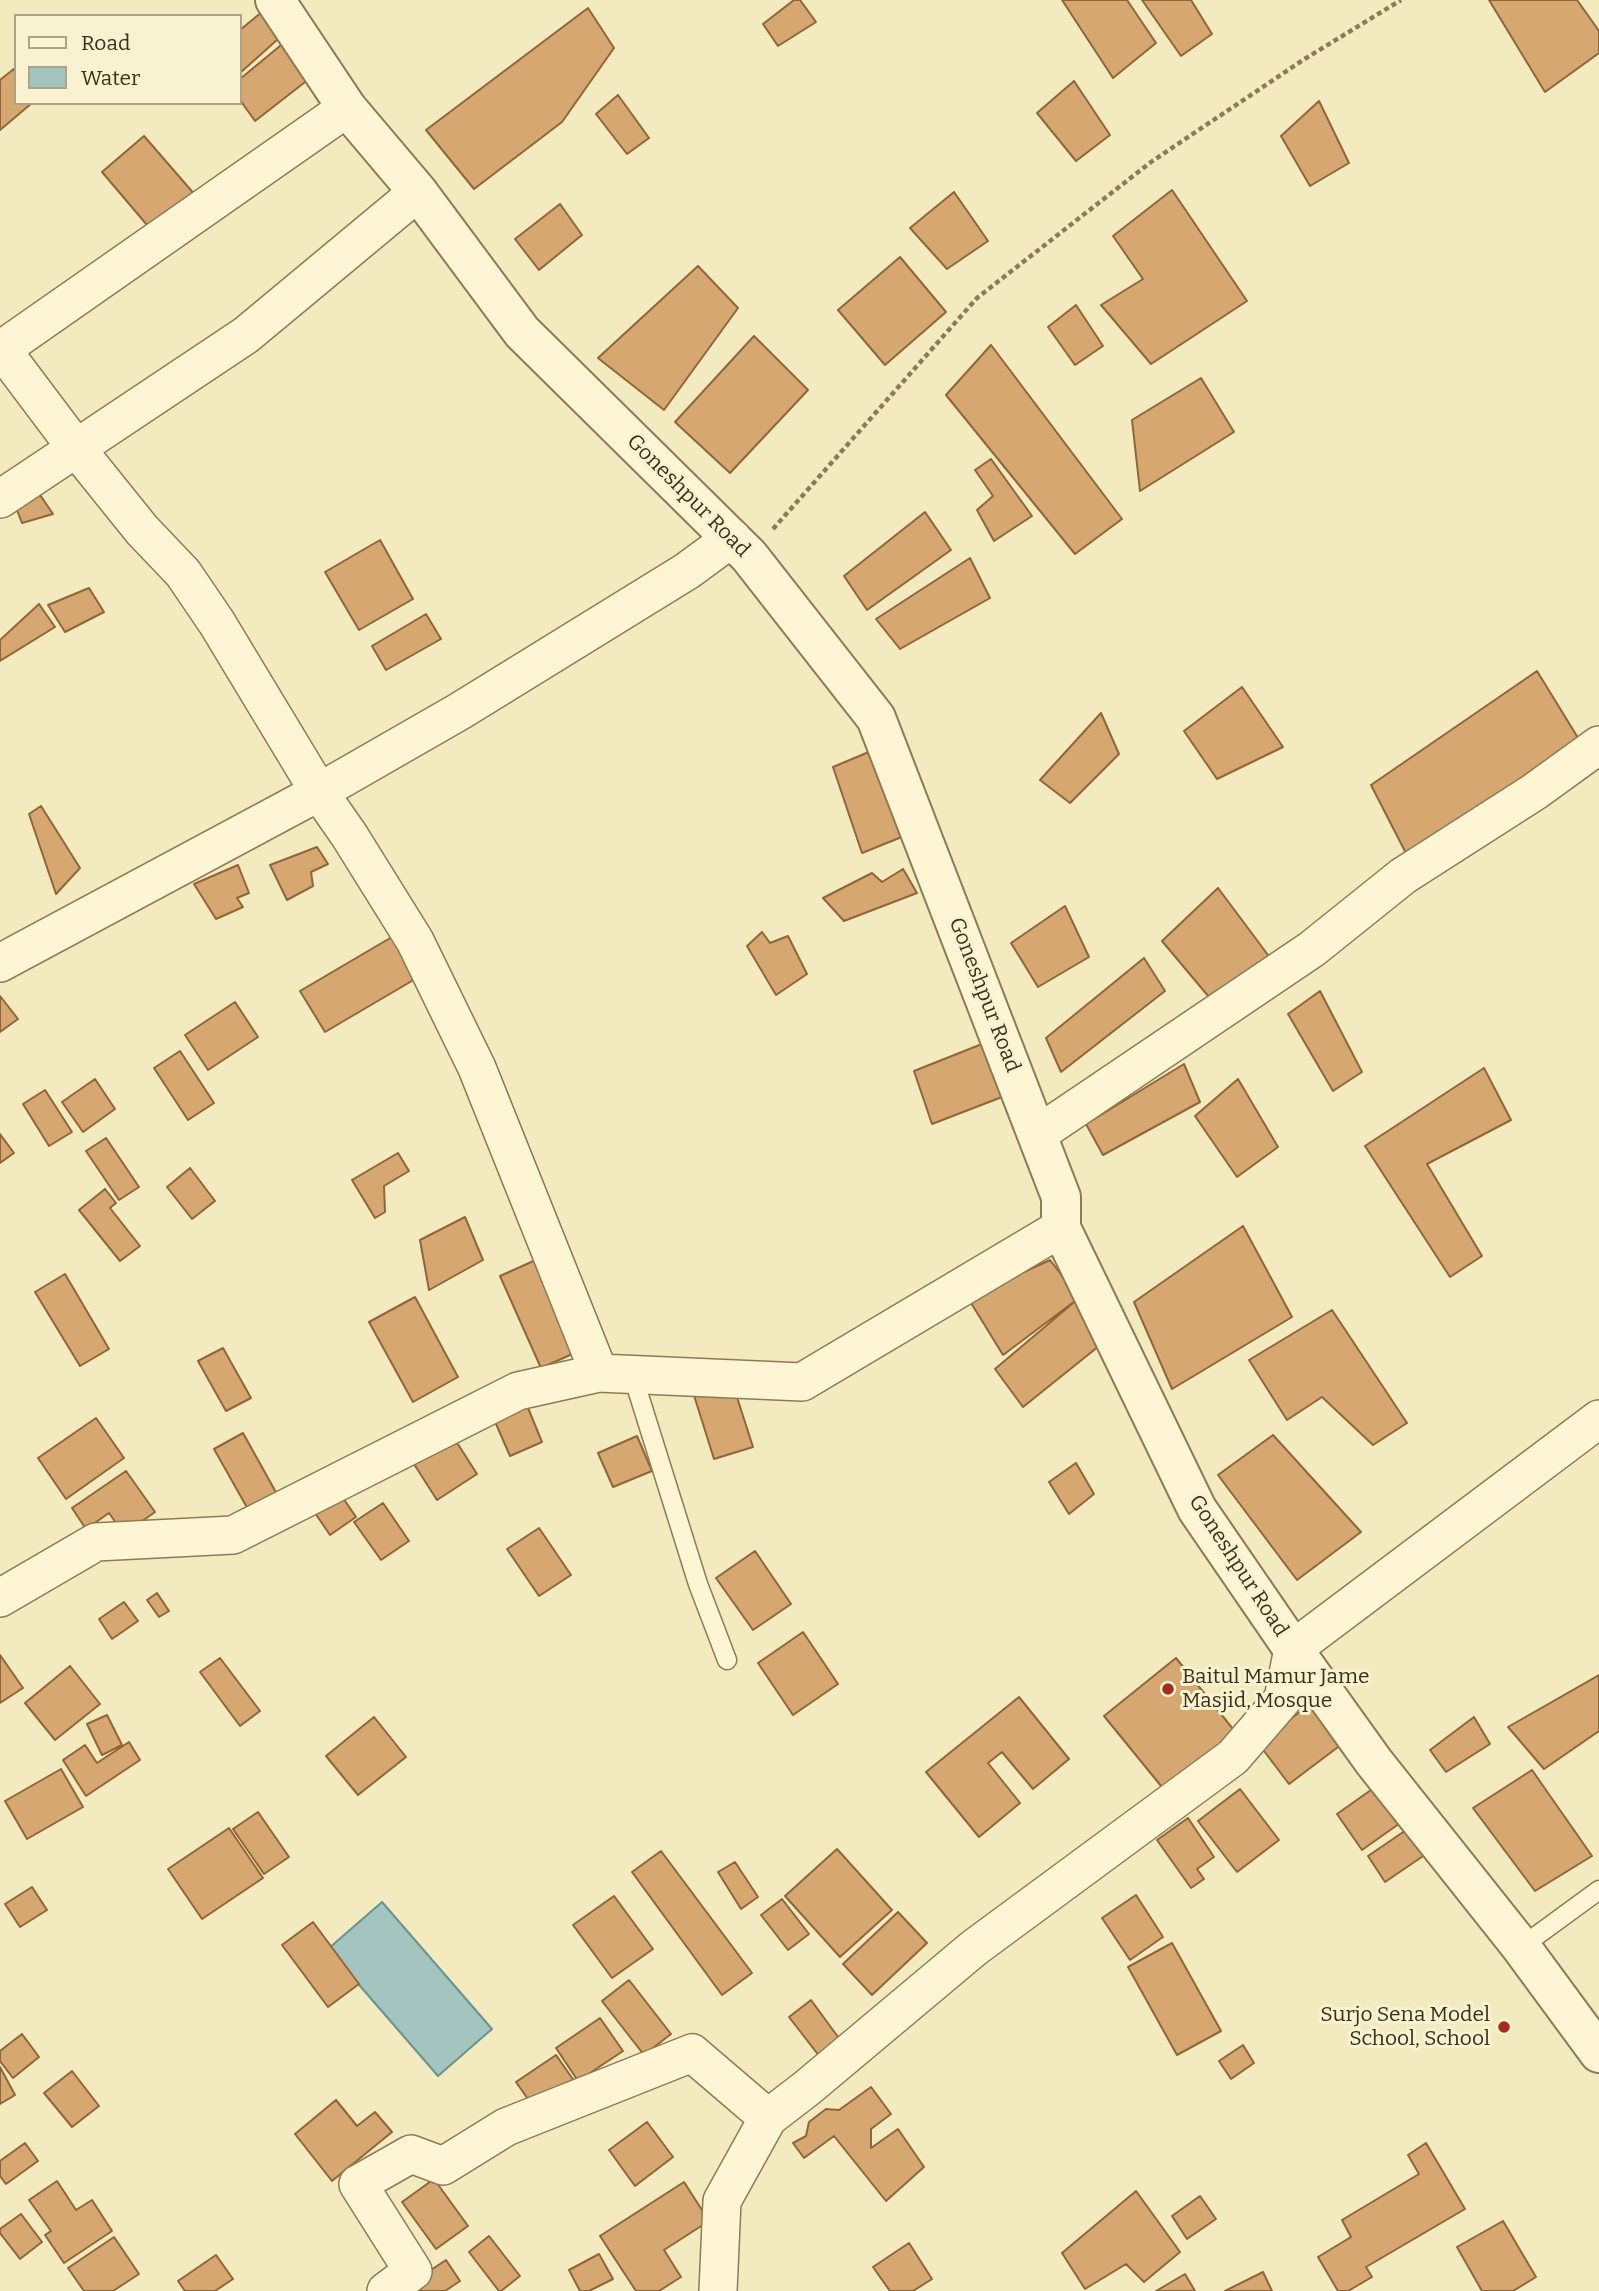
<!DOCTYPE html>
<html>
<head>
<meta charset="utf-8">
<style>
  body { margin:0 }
  #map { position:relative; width:1599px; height:2291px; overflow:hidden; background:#f3eabf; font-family:Bitter,serif }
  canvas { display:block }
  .legend { position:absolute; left:14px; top:14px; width:228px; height:91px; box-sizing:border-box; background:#f9f2d0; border:2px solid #ada488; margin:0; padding:9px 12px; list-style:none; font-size:21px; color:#3c2f1b }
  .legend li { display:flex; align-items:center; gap:14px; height:35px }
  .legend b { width:35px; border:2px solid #ada488 }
</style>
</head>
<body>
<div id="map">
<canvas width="1599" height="2291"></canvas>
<ul class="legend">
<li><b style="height:9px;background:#fdf5d4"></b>Road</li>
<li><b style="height:19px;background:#a3c4bf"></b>Water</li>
</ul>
</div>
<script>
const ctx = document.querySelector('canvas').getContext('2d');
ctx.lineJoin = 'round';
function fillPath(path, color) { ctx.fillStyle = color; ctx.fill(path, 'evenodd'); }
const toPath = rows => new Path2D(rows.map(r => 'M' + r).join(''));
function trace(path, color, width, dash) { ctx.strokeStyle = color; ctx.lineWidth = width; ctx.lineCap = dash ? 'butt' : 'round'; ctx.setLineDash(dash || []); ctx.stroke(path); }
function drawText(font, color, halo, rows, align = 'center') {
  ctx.font = font + ' Bitter,serif'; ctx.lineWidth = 6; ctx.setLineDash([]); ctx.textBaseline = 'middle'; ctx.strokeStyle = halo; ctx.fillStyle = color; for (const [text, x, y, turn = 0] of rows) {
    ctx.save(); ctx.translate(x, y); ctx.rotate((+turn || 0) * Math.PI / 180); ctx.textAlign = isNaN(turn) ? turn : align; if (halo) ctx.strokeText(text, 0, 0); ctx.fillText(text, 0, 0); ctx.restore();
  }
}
const water = toPath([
  [382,1902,492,2029,438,2076,328,1949,382,1902]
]);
fillPath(water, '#a3c4bf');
trace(water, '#69948e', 2);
const building = toPath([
  [794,0,800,0,816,22,778,46,763,24,794,0],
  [1062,0,1127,0,1156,43,1113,78,1062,0],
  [1142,0,1191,0,1212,34,1181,56,1142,0],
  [1489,0,1577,0,1599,31,1599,53,1545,92,1489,0],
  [268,7,287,31,240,73,240,30,268,7],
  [588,8,614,48,562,122,474,189,426,130,588,8],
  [292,36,318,72,255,121,240,100,240,79,292,36],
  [15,68,16,103,32,103,0,130,0,80,15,68],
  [1074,81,1110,135,1076,161,1037,113,1074,81],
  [618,95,649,138,627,154,596,114,618,95],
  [1319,101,1349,163,1310,186,1281,136,1319,101],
  [144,136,196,196,153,232,102,172,144,136],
  [1172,190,1247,301,1151,364,1101,305,1143,279,1113,236,1172,190],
  [954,192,988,241,947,269,910,228,954,192],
  [560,204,582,235,539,270,515,239,560,204],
  [900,257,946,312,885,365,838,310,900,257],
  [698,266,738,308,664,410,598,358,698,266],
  [1076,305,1103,346,1075,365,1048,327,1076,305],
  [754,336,808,390,730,473,675,422,754,336],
  [991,345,1122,519,1075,554,946,395,991,345],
  [1201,378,1234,432,1140,491,1132,420,1201,378],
  [991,459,1032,516,994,541,977,510,993,496,975,470,991,459],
  [34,486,53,514,22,523,13,500,34,486],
  [925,512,951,550,867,610,844,576,925,512],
  [380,540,413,599,359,630,325,572,380,540],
  [970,558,990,598,900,649,876,619,970,558],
  [89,588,104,612,65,632,48,605,89,588],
  [39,604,55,627,0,661,0,640,39,604],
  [426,614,441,639,386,670,372,646,426,614],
  [1537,671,1583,746,1411,863,1371,785,1537,671],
  [1242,687,1283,747,1217,779,1184,731,1242,687],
  [1101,713,1119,754,1070,803,1040,780,1101,713],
  [876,749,914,832,862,853,833,767,876,749],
  [41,806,80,868,56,894,29,814,41,806],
  [317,847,328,864,311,872,313,886,287,900,270,865,317,847],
  [238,865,249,893,237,898,243,907,216,919,194,884,238,865],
  [903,869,917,893,844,921,823,898,872,873,882,882,903,869],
  [1218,888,1271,959,1214,1003,1162,941,1218,888],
  [1065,906,1089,957,1038,987,1011,943,1065,906],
  [762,932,770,943,788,936,807,974,776,995,747,946,762,932],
  [397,934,422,975,325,1032,300,991,397,934],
  [1144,958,1165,991,1061,1072,1046,1038,1144,958],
  [1320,991,1362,1072,1333,1091,1288,1014,1320,991],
  [0,996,18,1019,0,1032,0,996],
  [235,1002,258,1037,208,1070,185,1035,235,1002],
  [982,1044,1002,1097,932,1124,914,1071,982,1044],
  [180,1051,214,1103,188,1120,154,1068,180,1051],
  [1184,1064,1200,1102,1103,1155,1086,1124,1184,1064],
  [1484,1068,1511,1120,1427,1164,1482,1256,1450,1277,1365,1146,1484,1068],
  [95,1079,115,1109,83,1132,62,1102,95,1079],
  [1238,1079,1278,1147,1237,1177,1195,1116,1238,1079],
  [45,1090,72,1132,49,1146,23,1104,45,1090],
  [0,1134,14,1153,0,1163,0,1134],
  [106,1138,139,1187,119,1200,86,1151,106,1138],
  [398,1153,409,1171,384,1186,385,1212,375,1218,352,1180,398,1153],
  [190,1168,215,1201,192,1219,167,1187,190,1168],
  [105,1189,116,1203,110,1208,140,1246,120,1261,79,1210,105,1189],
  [465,1217,483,1260,429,1290,420,1240,465,1217],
  [1243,1226,1292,1317,1172,1389,1134,1302,1243,1226],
  [538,1259,579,1351,541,1368,500,1276,538,1259],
  [1050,1260,1079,1298,1003,1355,968,1298,1050,1260],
  [65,1274,109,1349,80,1366,35,1292,65,1274],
  [415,1297,458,1377,413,1402,369,1322,415,1297],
  [1079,1298,1099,1346,1023,1407,995,1369,1079,1298],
  [1332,1310,1407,1423,1373,1445,1322,1397,1287,1420,1249,1360,1332,1310],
  [223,1348,251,1398,226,1411,198,1361,223,1348],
  [692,1389,735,1391,753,1447,714,1459,692,1389],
  [526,1403,542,1442,510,1456,493,1417,526,1403],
  [96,1418,124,1458,66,1499,38,1458,96,1418],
  [243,1433,278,1496,249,1511,214,1449,243,1433],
  [1273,1435,1361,1532,1297,1580,1218,1475,1273,1435],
  [637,1436,652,1471,613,1487,598,1453,637,1436],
  [454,1438,477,1474,437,1500,414,1464,454,1438],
  [1076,1463,1094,1494,1069,1514,1049,1482,1076,1463],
  [126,1471,155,1512,124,1534,109,1513,86,1529,72,1508,126,1471],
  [341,1495,356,1517,330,1535,315,1513,341,1495],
  [383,1503,409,1541,381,1560,354,1522,383,1503],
  [539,1528,571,1575,539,1596,507,1549,539,1528],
  [755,1551,791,1604,753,1630,716,1578,755,1551],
  [157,1593,169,1611,159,1617,147,1600,157,1593],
  [124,1602,138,1621,112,1639,99,1619,124,1602],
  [803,1632,838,1684,793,1715,758,1663,803,1632],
  [0,1655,23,1688,0,1703,0,1655],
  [220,1658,260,1711,240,1726,200,1672,220,1658],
  [1176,1658,1237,1734,1166,1792,1104,1716,1176,1658],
  [70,1666,100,1704,55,1740,25,1703,70,1666],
  [1599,1675,1599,1731,1544,1769,1508,1727,1599,1675],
  [1019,1697,1069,1759,1033,1789,1002,1752,988,1763,1020,1803,979,1837,926,1772,1019,1697],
  [1320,1697,1350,1738,1289,1784,1258,1743,1320,1697],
  [107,1715,122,1745,102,1755,87,1724,107,1715],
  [374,1717,406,1757,358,1795,326,1756,374,1717],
  [1474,1717,1490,1744,1446,1772,1430,1750,1474,1717],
  [129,1742,140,1760,86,1796,63,1760,85,1745,97,1763,129,1742],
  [61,1769,83,1807,27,1839,5,1801,61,1769],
  [1532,1770,1592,1856,1535,1891,1473,1808,1532,1770],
  [1385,1780,1410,1816,1362,1850,1337,1814,1385,1780],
  [1240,1789,1279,1840,1237,1872,1198,1821,1240,1789],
  [258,1812,289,1857,264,1874,233,1829,258,1812],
  [1188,1818,1214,1857,1197,1869,1204,1879,1191,1888,1157,1840,1188,1818],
  [1415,1824,1432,1850,1385,1882,1368,1856,1415,1824],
  [229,1828,263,1878,202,1919,168,1869,229,1828],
  [837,1849,892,1910,840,1957,785,1896,837,1849],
  [661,1851,752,1973,722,1995,632,1872,661,1851],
  [735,1862,758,1897,741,1909,718,1872,735,1862],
  [32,1887,47,1910,20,1927,5,1904,32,1887],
  [1136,1895,1163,1937,1130,1960,1102,1918,1136,1895],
  [614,1896,653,1949,612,1978,573,1925,614,1896],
  [782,1899,809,1934,788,1950,761,1915,782,1899],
  [898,1912,927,1943,872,1995,843,1964,898,1912],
  [313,1922,359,1984,328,2007,282,1945,313,1922],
  [1172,1943,1221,2031,1177,2055,1128,1967,1172,1943],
  [629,1980,671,2034,644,2055,602,2001,629,1980],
  [811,2000,841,2041,820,2057,789,2017,811,2000],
  [600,2018,623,2051,578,2081,556,2048,600,2018],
  [22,2034,39,2057,13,2078,0,2061,0,2051,22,2034],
  [1243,2045,1254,2063,1231,2079,1219,2061,1243,2045],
  [556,2055,579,2088,539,2115,516,2082,556,2055],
  [0,2067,15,2095,0,2104,0,2067],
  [72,2071,99,2106,72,2127,44,2093,72,2071],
  [871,2087,891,2114,871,2129,871,2148,898,2129,924,2167,886,2201,834,2136,804,2158,793,2143,806,2136,809,2122,826,2109,839,2110,871,2087],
  [336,2100,357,2126,375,2112,392,2132,332,2181,295,2134,336,2100],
  [647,2122,673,2157,635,2186,609,2150,647,2122],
  [25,2143,38,2161,6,2184,0,2176,0,2161,25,2143],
  [1426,2143,1465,2209,1366,2267,1372,2277,1348,2291,1338,2291,1318,2257,1351,2237,1342,2220,1419,2174,1408,2155,1426,2143],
  [434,2179,468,2226,436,2249,402,2202,434,2179],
  [57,2181,76,2210,92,2200,112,2231,64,2263,45,2235,51,2231,29,2200,57,2181],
  [684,2182,709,2221,664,2250,681,2277,659,2291,636,2291,600,2236,684,2182],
  [1136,2191,1180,2252,1144,2282,1126,2264,1085,2289,1062,2253,1136,2191],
  [1200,2196,1216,2219,1187,2239,1172,2216,1200,2196],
  [21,2214,42,2242,20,2259,0,2233,0,2229,21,2214],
  [1503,2221,1536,2277,1513,2291,1482,2291,1457,2247,1503,2221],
  [489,2236,520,2276,501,2291,499,2291,469,2252,489,2236],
  [114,2237,139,2274,113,2291,84,2291,68,2268,114,2237],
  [909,2243,932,2279,913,2291,890,2291,873,2267,909,2243],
  [599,2254,613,2279,589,2291,580,2291,569,2270,599,2254],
  [216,2255,233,2279,215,2291,185,2291,178,2281,216,2255],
  [446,2260,460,2281,445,2291,399,2291,446,2260],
  [1263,2272,1272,2291,1225,2291,1263,2272],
  [1185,2274,1195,2291,1156,2291,1185,2274]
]);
fillPath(building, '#d6a771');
trace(building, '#906638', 2);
const service = toPath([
  [632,1373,698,1584,727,1660],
  [1521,1947,1599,1890]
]);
const minor = toPath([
  [0,347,76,448,142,530,183,573,217,623,319,792,349,835,415,941,477,1068,599,1373],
  [2,349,347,108],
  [0,499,246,335,418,192],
  [0,963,319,792,460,711,687,571,732,538],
  [1038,1134,1312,949,1403,876,1534,792,1599,745],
  [0,1598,96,1542,233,1535,518,1391,599,1373,802,1382,1061,1228],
  [386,2291,413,2271,358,2184,411,2154,443,2166,506,2127,692,2053,768,2118,807,2088,974,1948,1233,1757,1283,1699,1293,1649,1599,1419],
  [718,2291,722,2201,768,2118]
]);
const tertiary = toPath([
  [275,0,347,108,418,192,522,332,749,556,876,718,1061,1197,1061,1228,1197,1509,1293,1649,1374,1762,1521,1947,1599,2053]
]);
trace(service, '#8e7b55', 21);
trace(minor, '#8e7b55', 40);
trace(tertiary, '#8e7b55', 42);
trace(toPath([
  [773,529,977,298,1151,162,1303,60,1401,0]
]), '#8e7b55', 4.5, [5, 3.5]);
trace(service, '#fdf5d4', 18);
trace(minor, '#fdf5d4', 37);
trace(tertiary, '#fdf5d4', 38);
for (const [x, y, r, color] of [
  [1168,1689,7,"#a42e1e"],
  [1504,2027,7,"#a42e1e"]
]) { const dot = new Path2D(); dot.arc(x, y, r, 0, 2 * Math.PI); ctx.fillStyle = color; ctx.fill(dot); trace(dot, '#f9f2d0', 2.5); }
drawText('21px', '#3c2f1b', '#f9f2d0', [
  ["Goneshpur Road",688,496,45],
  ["Goneshpur Road",984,995,69],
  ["Goneshpur Road",1238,1566,57]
]);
drawText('21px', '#3c2f1b', '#f9f2d0', [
  ["Baitul Mamur Jame",1182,1677],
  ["Masjid, Mosque",1182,1701],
  ["Surjo Sena Model",1490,2015,"right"],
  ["School, School",1490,2039,"right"]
], 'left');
</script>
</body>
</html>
